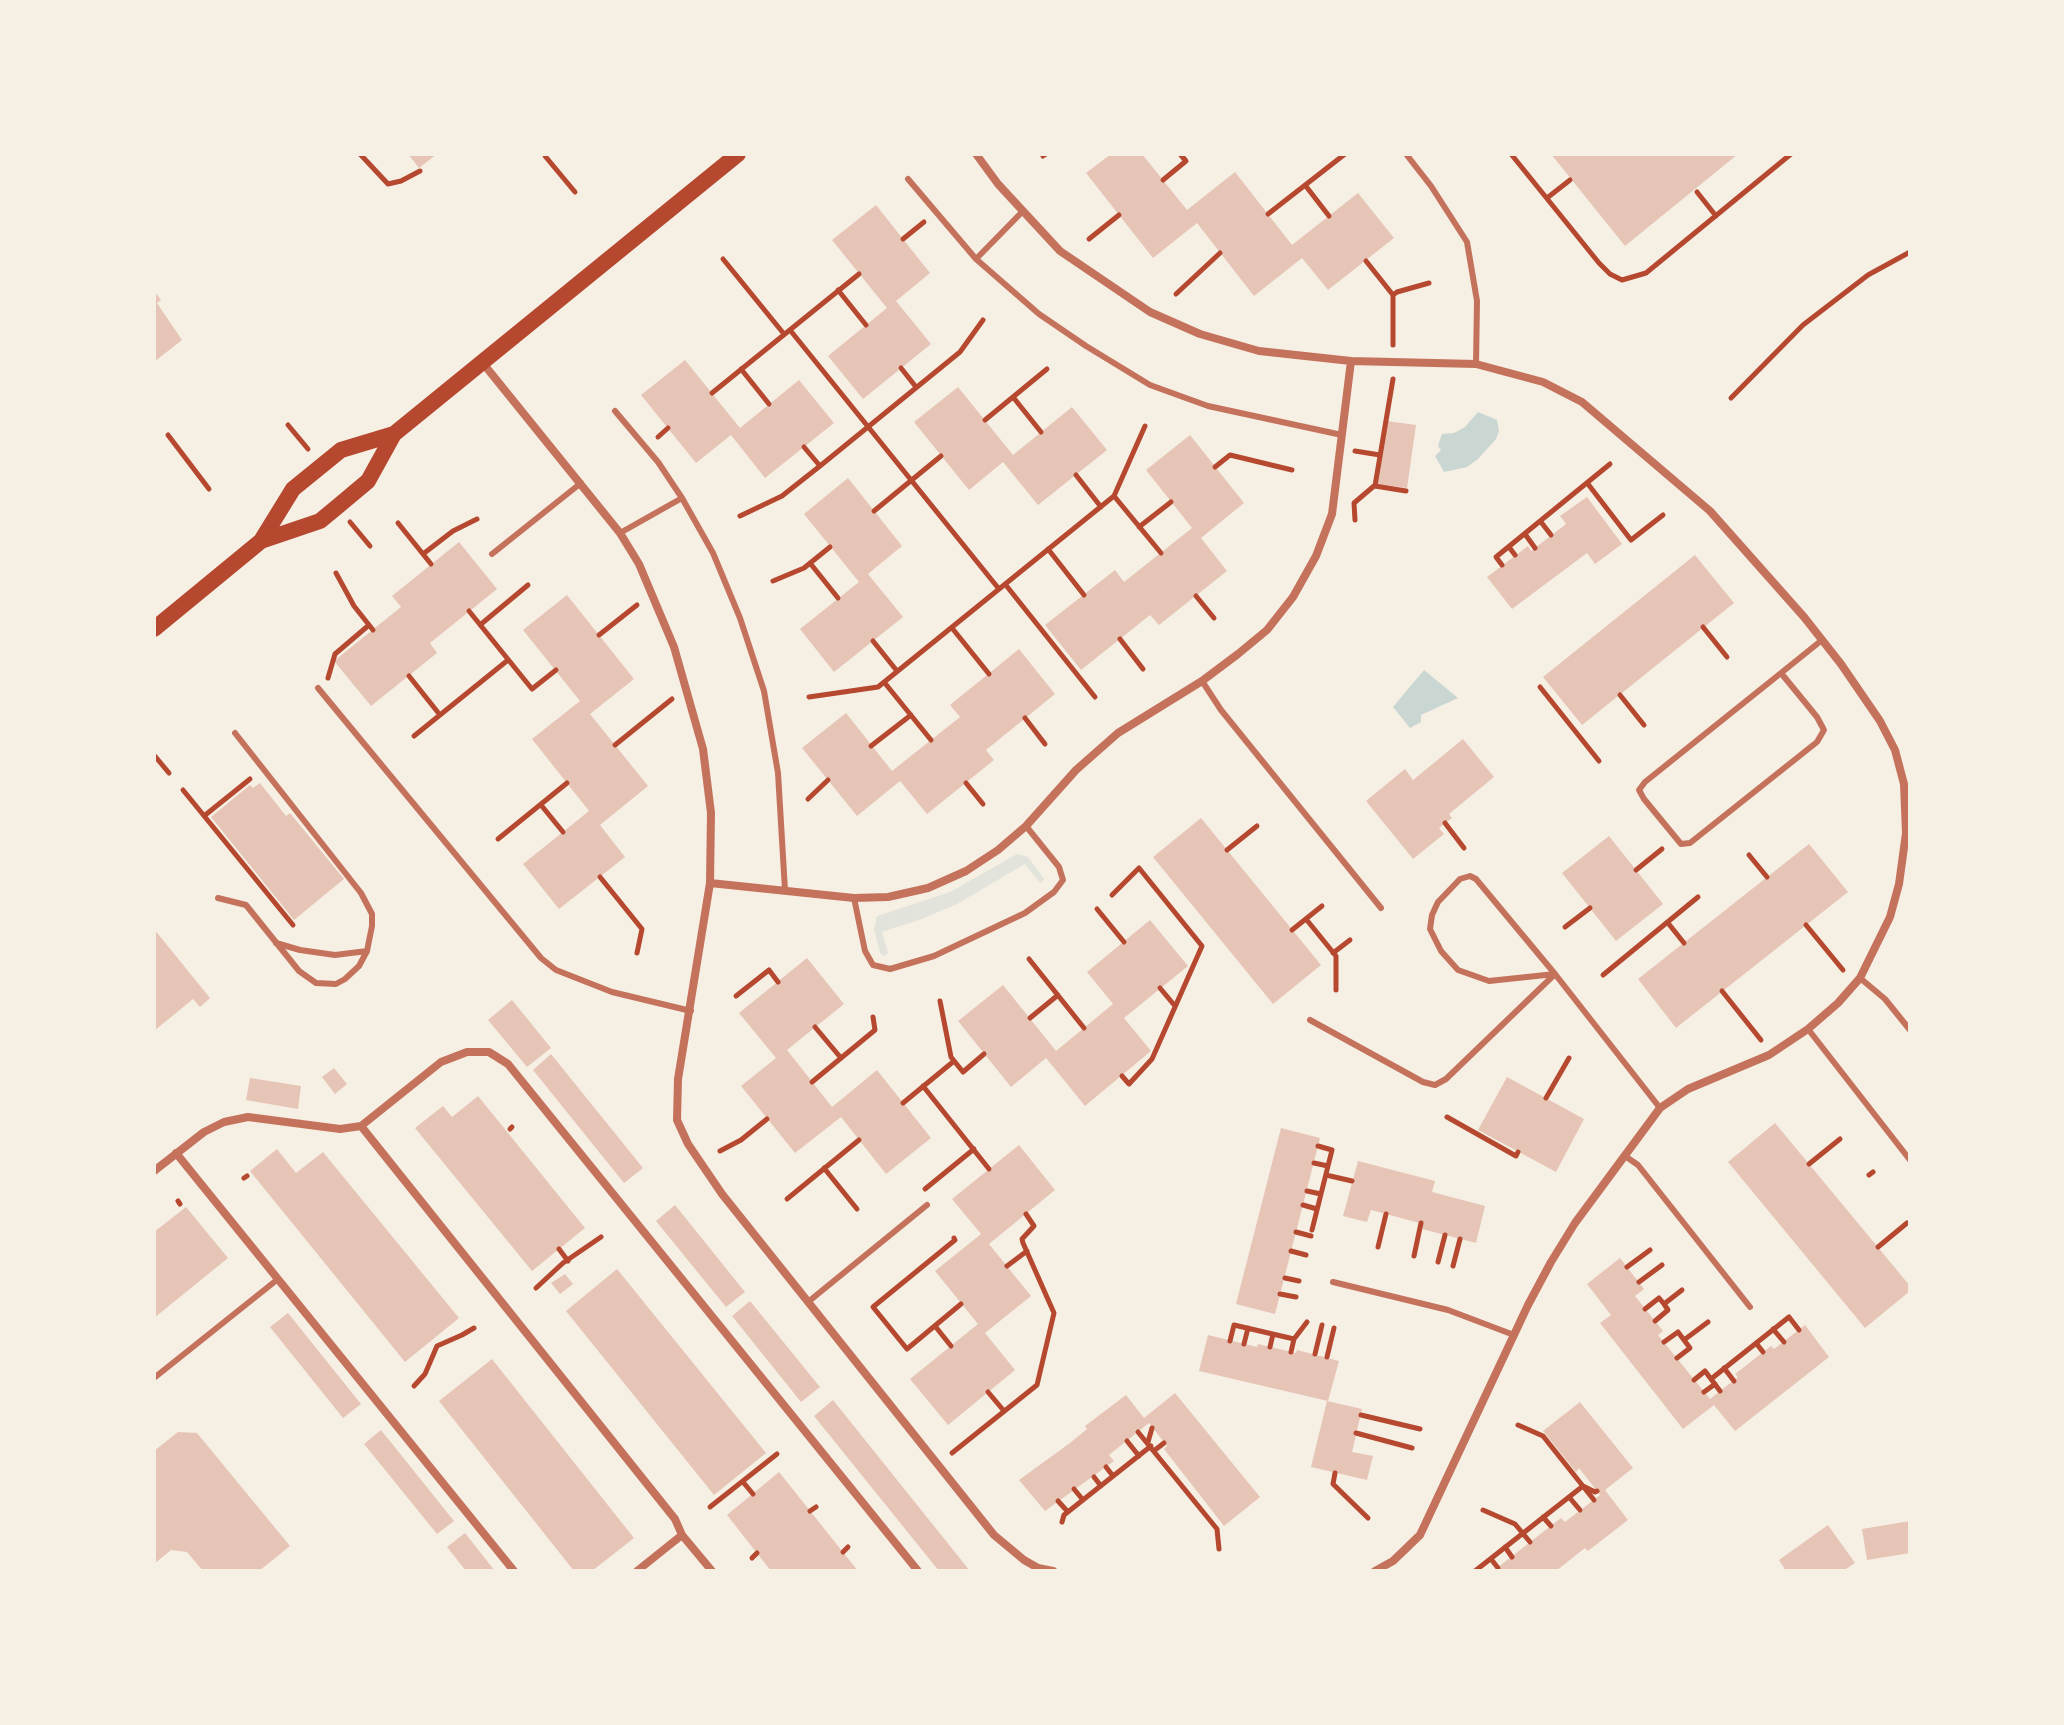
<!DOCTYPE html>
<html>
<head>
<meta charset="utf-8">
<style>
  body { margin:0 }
  #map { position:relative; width:2064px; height:1725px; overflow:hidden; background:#f6efe4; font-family:"Exo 2",sans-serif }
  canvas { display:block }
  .frame { position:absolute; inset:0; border:156px solid #f6efe4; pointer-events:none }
</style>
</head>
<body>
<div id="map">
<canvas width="2064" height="1725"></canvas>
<div class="frame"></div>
</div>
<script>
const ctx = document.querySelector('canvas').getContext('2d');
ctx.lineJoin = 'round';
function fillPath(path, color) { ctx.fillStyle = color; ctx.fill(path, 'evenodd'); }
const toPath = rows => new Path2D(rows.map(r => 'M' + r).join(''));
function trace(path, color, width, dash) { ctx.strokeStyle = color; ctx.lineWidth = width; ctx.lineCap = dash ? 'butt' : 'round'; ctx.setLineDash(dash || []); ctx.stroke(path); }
fillPath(toPath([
  [1017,854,1028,857,1044,879,1043,881,1040,883,1025,864,957,904,919,920,882,932,888,953,884,956,880,953,874,930,877,916,950,892]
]), '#e2e4dc');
fillPath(toPath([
  [1478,412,1497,420,1499,431,1496,439,1478,459,1467,467,1444,472,1435,456,1441,450,1438,446,1442,434,1454,433,1465,427],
  [1424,670,1458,698,1421,715,1421,722,1410,728,1393,707]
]), '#c9d6d2');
fillPath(toPath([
  [408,154,437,154,419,168],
  [1111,154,1142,154,1187,210,1235,172,1292,245,1358,193,1394,238,1328,290,1302,258,1254,296,1197,223,1153,258,1086,173],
  [1551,154,1738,154,1625,246],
  [876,205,930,273,896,301,931,344,863,399,828,356,887,308,832,240],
  [154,291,161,300,157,303,182,340,154,362],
  [685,360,740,428,799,380,834,423,765,478,731,435,696,463,641,395],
  [958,387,1013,455,1072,407,1107,450,1038,505,1003,462,969,490,914,422],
  [1387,421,1416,425,1407,488,1378,484],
  [1190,435,1244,503,1201,538,1227,571,1159,625,1150,615,1081,670,1045,625,1115,570,1124,582,1192,528,1146,470],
  [848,478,902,546,868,574,903,617,834,672,800,629,859,582,804,514],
  [1587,497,1622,544,1595,564,1587,553,1512,609,1487,577,1528,546,1531,551,1566,524,1560,516],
  [459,542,497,589,430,643,437,653,371,706,334,661,401,607,392,596],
  [1695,555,1734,603,1582,725,1543,677],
  [567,595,634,679,590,714,648,786,600,825,625,857,559,909,523,864,589,811,532,739,580,701,523,630],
  [1019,649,1055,694,986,750,994,760,927,814,900,781,857,816,802,748,846,713,892,771,960,717,950,705],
  [1463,739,1494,777,1449,814,1452,818,1439,828,1444,834,1413,859,1366,801,1405,769,1413,780],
  [260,783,286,816,290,813,344,879,294,920,211,817,250,785,253,788],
  [1201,818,1321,965,1273,1004,1153,857],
  [1609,836,1663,904,1616,941,1562,873],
  [1809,844,1848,892,1676,1028,1638,979],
  [1150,920,1188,966,1124,1018,1151,1051,1085,1106,1046,1058,1011,1087,958,1021,1003,985,1056,1051,1113,1004,1087,972],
  [154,929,210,998,200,1007,193,999,154,1031],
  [807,958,844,1004,787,1050,832,1107,877,1070,931,1138,886,1174,841,1117,795,1153,741,1086,776,1058,739,1013],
  [512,1000,551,1048,527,1067,488,1020],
  [551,1054,643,1168,624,1183,533,1070],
  [334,1068,347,1084,335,1094,322,1077],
  [1507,1077,1584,1119,1556,1172,1478,1130],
  [250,1078,301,1086,298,1109,246,1100],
  [478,1096,585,1228,532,1271,415,1128,443,1106,452,1117],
  [1775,1123,1910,1286,1910,1291,1865,1328,1728,1162],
  [1281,1128,1320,1138,1275,1314,1236,1304],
  [1019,1145,1055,1190,989,1244,1031,1296,985,1333,1015,1370,948,1425,910,1379,978,1324,935,1271,981,1234,952,1199],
  [277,1149,296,1173,323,1152,459,1318,405,1362,250,1171],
  [1358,1161,1435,1181,1432,1192,1485,1206,1476,1243,1422,1229,1423,1224,1371,1210,1367,1222,1343,1216],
  [675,1205,745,1292,726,1307,656,1221],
  [186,1207,228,1258,154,1318,154,1232],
  [1620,1258,1644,1289,1635,1296,1663,1331,1658,1335,1710,1399,1738,1377,1735,1374,1771,1346,1774,1349,1805,1325,1829,1357,1735,1431,1714,1405,1683,1429,1600,1323,1611,1315,1587,1284],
  [617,1269,766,1453,714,1495,566,1311],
  [565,1274,573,1284,560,1294,551,1283],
  [750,1301,820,1387,801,1402,732,1316],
  [288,1313,361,1404,343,1418,270,1327],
  [1208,1335,1257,1347,1258,1344,1296,1353,1297,1350,1339,1361,1328,1401,1199,1371],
  [492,1359,634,1538,592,1571,574,1571,439,1401],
  [1175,1393,1260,1497,1224,1526,1164,1449,1167,1446,1149,1423,1109,1455,1114,1461,1045,1511,1019,1480,1070,1443,1087,1429,1085,1426,1126,1395,1144,1418],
  [833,1400,970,1571,939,1571,814,1416],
  [1327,1401,1362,1409,1352,1452,1373,1456,1367,1480,1311,1467],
  [1580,1402,1633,1468,1605,1490,1628,1520,1588,1551,1585,1548,1556,1571,1493,1571,1561,1518,1565,1522,1600,1495,1579,1468,1576,1472,1543,1431],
  [381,1430,454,1521,437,1534,364,1444],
  [178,1432,197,1433,290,1546,259,1571,203,1571,187,1552,171,1550,154,1564,154,1451],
  [779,1472,858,1571,771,1571,727,1515],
  [1910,1521,1910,1553,1867,1560,1862,1529],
  [1828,1525,1855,1563,1843,1571,1786,1571,1779,1560],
  [465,1533,495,1571,466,1571,447,1547]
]), '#e6c5b7');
trace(toPath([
  [360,154,388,184,401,181,420,171],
  [1511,154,1599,263,1610,274,1622,280,1646,273,1791,154],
  [545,156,575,192],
  [1043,156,1046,154],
  [1163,180,1186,161,1180,154],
  [1305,185,1329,216],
  [1697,192,1716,216],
  [1547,198,1570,180],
  [1268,214,1345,154],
  [903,239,924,222],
  [1089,239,1119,215],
  [723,259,784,334],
  [1366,261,1393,295,1393,345],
  [838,290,866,325],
  [1176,294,1220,253],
  [1393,295,1397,292,1429,283],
  [790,330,999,589],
  [901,368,916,387],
  [741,369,769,404],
  [1393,379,1375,486,1406,491],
  [712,393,859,274],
  [1013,397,1041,432],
  [1731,398,1803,325,1868,275,1910,252],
  [985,420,1047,369],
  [288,425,308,449],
  [168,435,209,489],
  [658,437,668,428],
  [804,447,820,466],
  [1355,451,1380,455],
  [1215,467,1230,455,1292,470],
  [1076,475,1101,507],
  [1588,484,1631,540,1663,515],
  [1114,496,1161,553],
  [874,511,941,456],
  [740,516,782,496,820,466,960,352,983,320],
  [1355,520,1354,503,1374,486],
  [350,522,370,546],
  [1541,522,1551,535],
  [398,523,431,564],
  [1139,527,1171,502],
  [1525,534,1535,548],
  [1509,547,1515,555],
  [1048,549,1084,595],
  [423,554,453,531,477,519],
  [810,563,838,598],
  [1502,565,1496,557,1610,464],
  [336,573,354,606,373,630],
  [773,581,804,568,830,547],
  [1005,584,1095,697],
  [1196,596,1214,618],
  [469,611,532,689,556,670],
  [480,625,528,585],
  [1703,627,1727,657],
  [952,628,989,674],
  [599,635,637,605],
  [1120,639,1143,669],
  [873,641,897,671],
  [409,676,440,715],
  [328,678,335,654,369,625],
  [884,682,931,740],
  [1540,687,1599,761],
  [1620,695,1644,725],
  [809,697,878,687,1114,496,1145,426],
  [1025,718,1045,744],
  [414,736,508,660],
  [615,745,672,699],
  [871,746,911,715],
  [154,755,169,773],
  [966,783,983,804],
  [183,790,293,925],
  [808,799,828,780],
  [541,805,563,832],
  [204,816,250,779],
  [1445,823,1464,848],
  [498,839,567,783],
  [1227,850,1257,826],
  [1749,855,1767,877],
  [1636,870,1662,849],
  [600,877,642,929,637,953],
  [1112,895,1139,868,1202,946,1152,1059,1129,1084,1122,1076],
  [1097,909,1124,942],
  [1306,919,1336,956,1336,990],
  [1668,923,1684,943],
  [1806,925,1843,970],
  [1565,927,1590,908],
  [1292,930,1322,906],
  [1333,953,1350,940],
  [1029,959,1084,1028],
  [1603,975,1698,897],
  [1160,988,1175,1006],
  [1722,991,1761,1040],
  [736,996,769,970,778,982],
  [940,1001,951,1057,963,1072,984,1054],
  [1030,1018,1058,995],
  [815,1027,841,1058],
  [812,1082,875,1030,873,1017],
  [923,1086,989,1169],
  [1546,1098,1569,1058],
  [903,1103,954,1061],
  [1447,1117,1516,1156,1518,1152],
  [510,1129,512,1127],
  [720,1151,741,1140,767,1119],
  [1314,1163,1328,1166],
  [1809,1164,1840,1139],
  [824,1168,857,1209],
  [1326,1175,1352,1181],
  [1869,1175,1873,1172],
  [244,1178,247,1176],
  [925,1189,974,1149],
  [1307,1191,1321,1194],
  [787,1199,859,1140],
  [178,1201,180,1204],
  [1303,1205,1317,1209],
  [1312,1230,1332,1150,1318,1146],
  [1296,1232,1311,1236],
  [954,1238,955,1240,873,1307,907,1349,961,1304],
  [1378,1247,1386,1214],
  [1878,1247,1907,1223],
  [559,1249,568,1261],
  [1291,1251,1306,1255],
  [1414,1256,1421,1223],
  [1438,1262,1445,1235],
  [1007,1266,1027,1251],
  [1453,1266,1460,1239],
  [1627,1267,1650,1250],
  [1285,1278,1299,1281],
  [1639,1282,1662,1265],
  [536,1288,563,1263,601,1237],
  [1280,1294,1296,1297],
  [1664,1304,1682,1290],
  [1645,1309,1659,1298,1664,1304,1668,1310,1655,1321],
  [935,1326,951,1346],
  [1773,1329,1784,1342],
  [1684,1340,1708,1322],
  [1230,1341,1234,1325,1294,1339,1307,1322],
  [1664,1342,1678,1332,1690,1348,1677,1358],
  [1756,1343,1763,1352],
  [1244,1344,1248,1328],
  [1270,1347,1273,1334],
  [1291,1352,1294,1339],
  [1315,1354,1322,1325],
  [1327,1357,1334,1328],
  [1724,1368,1734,1381],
  [1711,1379,1789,1317,1799,1330],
  [1694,1380,1705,1371,1720,1391],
  [414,1386,425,1374,437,1346,462,1335,474,1328],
  [988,1392,1004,1411],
  [1704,1392,1715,1384],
  [1361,1415,1420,1429],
  [1518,1425,1543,1436,1594,1500],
  [1138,1432,1217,1529,1219,1549],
  [1356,1433,1412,1448],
  [1127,1441,1139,1456],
  [1148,1442,1152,1428],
  [1155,1450,1164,1443],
  [952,1453,1037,1385,1054,1313,1023,1243,1022,1239,1034,1226,1026,1214],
  [1106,1467,1113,1476],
  [1335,1473,1333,1484,1368,1518],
  [1094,1477,1101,1486],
  [743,1482,753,1494],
  [1074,1489,1083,1500],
  [1569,1497,1580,1510],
  [1058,1501,1068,1512],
  [710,1507,777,1454],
  [1483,1510,1515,1524,1530,1542],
  [810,1511,816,1507],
  [1543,1517,1551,1526],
  [1062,1522,1064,1515,1151,1446],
  [1505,1547,1512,1557],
  [843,1552,848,1547],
  [752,1558,757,1553],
  [1491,1559,1498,1568],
  [1475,1571,1583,1486,1595,1492,1597,1491]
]), '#b5482f', 5);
trace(toPath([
  [1406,154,1431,186,1467,242,1477,301,1476,364],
  [908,179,976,259,1039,314,1086,346,1150,385,1208,406,1342,435],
  [976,259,1022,212],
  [615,411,658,462,682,498,713,553,740,618,764,691,778,773,785,890],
  [620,533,682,498],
  [492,554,581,483],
  [1781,673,1817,717,1824,730,1817,742,1690,843,1681,844,1644,799,1639,790,1645,782,1781,673,1822,640],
  [1202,681,1221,710,1381,908],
  [318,688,541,958,556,970,612,992,691,1011],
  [218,898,246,905,299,971,316,983,336,984,345,979,359,966,367,951,372,926,372,914,361,893,235,733],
  [854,898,865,951,873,965,890,969,934,956,1025,913,1054,892,1063,880,1059,867,1026,826],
  [276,943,300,950,335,955,367,951],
  [1555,974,1489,981,1458,970,1441,951,1430,929,1432,915,1438,902,1460,879,1470,876,1476,879,1555,974,1660,1108],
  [1860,978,1885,999,1910,1030],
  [1310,1020,1423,1082,1435,1085,1446,1079,1555,974],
  [1808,1029,1910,1160],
  [1625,1156,1638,1165,1750,1307],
  [1333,1282,1448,1310,1514,1335],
  [808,1302,927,1205],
  [154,1378,278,1279]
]), '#c5725c', 6);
trace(toPath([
  [976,154,998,184,1060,251,1150,312,1200,334,1259,351,1351,361,1476,364,1543,382,1582,402,1710,511,1804,617,1841,664,1880,721,1895,750,1904,784,1906,833,1899,884,1890,917,1860,978,1838,1003,1808,1029,1769,1055,1688,1089,1660,1108,1575,1223,1551,1262,1528,1305,1420,1535,1393,1561,1375,1571],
  [482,362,620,533,639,564,674,647,703,749,711,813,710,883,678,1079,677,1120,688,1144,722,1194,994,1535,1024,1560,1038,1568,1053,1571],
  [710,883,854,898,888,897,928,888,966,871,998,850,1026,826,1076,770,1118,733,1202,681,1238,654,1267,630,1293,597,1316,556,1332,514,1351,361],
  [361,1126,663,1504,675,1519,682,1535,712,1571],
  [176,1153,514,1571],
  [154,1171,204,1132,224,1122,248,1117,340,1129,361,1126,441,1062,467,1052,489,1052,508,1064,918,1571],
  [637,1571,682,1535]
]), '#c5725c', 8);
trace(toPath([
  [261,541,320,521,337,507,368,481,394,434,738,154],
  [154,629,261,541,293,489,341,450,394,434]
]), '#b5482f', 16);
</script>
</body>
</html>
